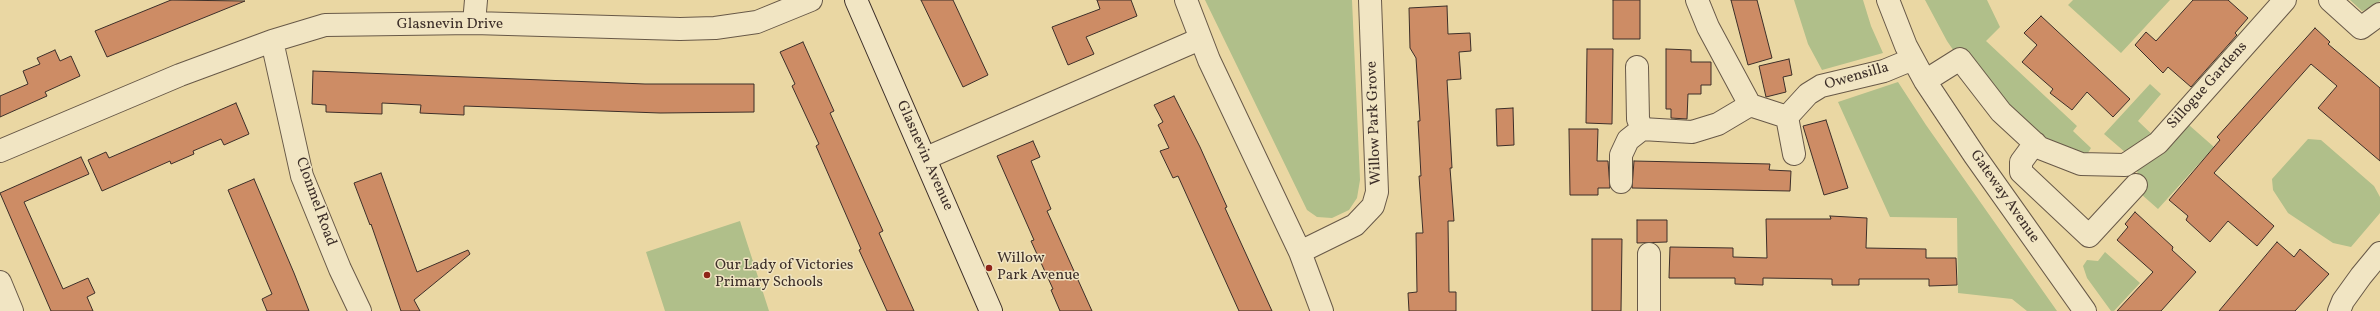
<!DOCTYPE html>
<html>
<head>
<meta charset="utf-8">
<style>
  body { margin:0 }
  canvas { display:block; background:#ead7a3 }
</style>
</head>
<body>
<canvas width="2380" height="311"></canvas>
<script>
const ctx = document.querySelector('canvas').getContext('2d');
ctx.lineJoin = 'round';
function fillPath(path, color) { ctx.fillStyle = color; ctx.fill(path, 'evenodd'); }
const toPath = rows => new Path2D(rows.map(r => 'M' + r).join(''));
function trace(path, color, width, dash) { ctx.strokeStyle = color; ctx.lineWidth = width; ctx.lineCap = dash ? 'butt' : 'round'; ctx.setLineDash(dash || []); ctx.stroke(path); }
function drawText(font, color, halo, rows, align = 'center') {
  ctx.font = font + ' Vollkorn,serif'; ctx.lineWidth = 3; ctx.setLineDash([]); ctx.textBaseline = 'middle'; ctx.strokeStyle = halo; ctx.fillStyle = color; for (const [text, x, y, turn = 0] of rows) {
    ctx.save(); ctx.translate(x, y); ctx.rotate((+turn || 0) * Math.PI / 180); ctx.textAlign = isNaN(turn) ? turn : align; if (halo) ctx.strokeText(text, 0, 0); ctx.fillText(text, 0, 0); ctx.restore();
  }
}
fillPath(toPath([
  [1205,0,1352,0,1360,180,1357,198,1349,210,1332,218,1317,217,1307,210],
  [1794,0,1863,0,1871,26,1883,53,1822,70,1808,44],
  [1925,0,1987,0,2000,27,1986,41,2077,126,2073,131,2091,148,2081,164,2040,148,1960,60,1947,41],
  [2073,0,2170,0,2121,53,2068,5],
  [2350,0,2380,0,2380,1,2374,7,2362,11],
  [1898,82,1926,125,2057,311,2027,311,2012,299,1958,293,1957,218,1890,217,1838,102],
  [2150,84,2161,94,2138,121,2159,141,2181,118,2214,147,2158,209,2141,194,2135,158,2133,159,2104,134],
  [2308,139,2321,140,2374,186,2380,197,2380,213,2351,247,2333,243,2288,213,2273,190,2272,179],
  [740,221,769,311,665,311,646,252],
  [2105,252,2140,283,2114,311,2111,311,2087,278,2083,266,2087,260,2098,261]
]), '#b0bf8a');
const building = toPath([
  [171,0,245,1,107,57,95,31,171,0],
  [921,0,953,0,988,75,963,87,921,0],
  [1097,0,1131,0,1137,16,1086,37,1094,54,1068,65,1052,27,1100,9,1097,0],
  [1613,0,1640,0,1640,39,1613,39,1613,0],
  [1731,0,1757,0,1772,58,1748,65,1731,0],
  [2193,0,2228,0,2248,18,2235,33,2237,35,2191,87,2168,67,2163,73,2135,45,2146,32,2156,41,2193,0],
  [1447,6,1448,34,1470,33,1471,51,1459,52,1461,79,1447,80,1452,168,1450,168,1454,221,1448,221,1449,292,1456,292,1456,311,1409,311,1408,293,1417,292,1416,233,1423,233,1419,176,1421,176,1418,121,1420,121,1416,58,1410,48,1409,8,1447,6],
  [2041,16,2130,99,2113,117,2087,92,2072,110,2050,93,2053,89,2022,62,2037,45,2024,33,2041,16],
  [2315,28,2330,42,2328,44,2380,88,2380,161,2318,108,2337,86,2311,64,2214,173,2274,226,2257,246,2228,221,2210,242,2186,220,2188,216,2169,200,2220,140,2217,137,2315,28],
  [803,42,834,111,830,113,883,231,879,233,914,311,887,311,859,250,861,249,816,146,819,144,792,86,795,84,780,52,803,42],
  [1587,49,1613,49,1612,124,1586,123,1587,49],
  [1666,49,1691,50,1691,62,1711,62,1711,85,1701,85,1701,94,1688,94,1687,119,1671,118,1671,109,1666,109,1666,49],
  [55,50,60,61,71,56,80,76,45,92,47,96,0,117,0,96,28,84,23,71,40,64,37,58,55,50],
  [1789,59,1792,75,1783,77,1786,92,1766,97,1759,66,1789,59],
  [313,71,645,84,754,84,754,112,660,113,464,106,464,115,420,113,421,105,382,103,382,114,326,112,326,105,312,104,313,71],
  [1174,96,1200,147,1227,207,1225,208,1272,311,1239,311,1178,176,1173,178,1160,151,1169,148,1158,125,1163,122,1154,105,1174,96],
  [236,103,249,134,224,145,221,139,193,151,194,154,171,164,170,161,102,191,88,160,106,152,109,158,236,103],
  [1513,108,1514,145,1497,146,1496,109,1513,108],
  [1826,120,1848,188,1824,195,1803,126,1826,120],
  [1569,129,1598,129,1597,161,1608,161,1610,188,1598,188,1598,195,1570,195,1569,129],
  [1033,141,1040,157,1031,161,1051,209,1047,211,1092,311,1060,311,1051,290,1053,289,1031,241,1034,240,997,156,1033,141],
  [81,157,89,174,24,202,63,289,88,278,95,293,87,297,93,311,51,311,0,193,81,157],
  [1634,161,1770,164,1769,170,1791,171,1790,191,1632,188,1634,161],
  [381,173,417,272,468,250,470,254,414,300,420,311,401,311,371,224,370,225,354,183,381,173],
  [254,179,294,273,309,311,267,311,262,299,272,294,228,190,254,179],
  [2135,212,2173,247,2172,250,2196,272,2161,311,2117,311,2153,272,2117,240,2128,227,2125,224,2135,212],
  [1830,216,1867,218,1866,248,1926,249,1926,258,1956,258,1957,285,1929,286,1929,279,1859,279,1859,285,1832,285,1832,279,1763,278,1763,285,1735,284,1735,278,1669,278,1670,247,1733,248,1733,257,1767,258,1766,219,1831,219,1830,216],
  [1637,220,1667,220,1667,242,1637,243,1637,220],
  [1592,239,1622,239,1621,311,1592,311,1592,239],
  [2277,242,2294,257,2300,249,2329,274,2295,311,2219,311,2277,242]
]);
fillPath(building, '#cd8c65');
trace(building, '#3d2f29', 1);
const minor = toPath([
  [1186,0,1209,60,1300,252,1322,311],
  [1697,0,1708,27,1750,105],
  [1888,0,1906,46,1925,81,1975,156,2085,311],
  [2330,0,2361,28,2380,14],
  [474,23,476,0],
  [272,41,302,176,340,269,360,311],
  [1637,67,1638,119,1642,129],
  [1925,81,1960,59,2001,112,2040,148,2081,164,2125,165,2158,143,2285,0],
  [2035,143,2021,162,2021,172,2089,236,2136,185],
  [0,151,180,75,272,41,325,25,474,23,680,29,715,28,757,22,811,0],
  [1794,154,1787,117,1808,94,1821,86,1884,71,1913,59],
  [926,158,1200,39],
  [1621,182,1621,155,1628,140,1642,129,1692,132,1718,124,1750,105,1787,117],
  [1300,252,1355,225,1373,206,1377,192,1370,0],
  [1649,254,1649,311],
  [0,282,12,311],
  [2339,311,2343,301,2361,276,2380,253]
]);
const secondary = toPath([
  [856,0,991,311]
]);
trace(minor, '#685948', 24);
trace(secondary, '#3d2f29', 24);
trace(minor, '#f1e5c3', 22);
trace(secondary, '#f1e5c3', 22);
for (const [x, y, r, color] of [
  [989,268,4,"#8f2418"],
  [707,275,4,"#8f2418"]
]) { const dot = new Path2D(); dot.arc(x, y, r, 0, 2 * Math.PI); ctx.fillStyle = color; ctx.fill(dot); trace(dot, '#f1e5c3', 1.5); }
drawText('15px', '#3d2f29', '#f1e5c3', [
  ["Glasnevin Drive",450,25],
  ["Owensilla",1857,77,-16],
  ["Sillogue Gardens",2208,86,-48],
  ["Willow Park Grove",1375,123,-92],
  ["Glasnevin Avenue",924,156,66],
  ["Gateway Avenue",2004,197,55],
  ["Clonmel Road",315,202,70]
]);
drawText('15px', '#3d2f29', '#f1e5c3', [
  ["Willow",997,259],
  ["Park Avenue",997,276],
  ["Our Lady of Victories",715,266],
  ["Primary Schools",715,283]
], 'left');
</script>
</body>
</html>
